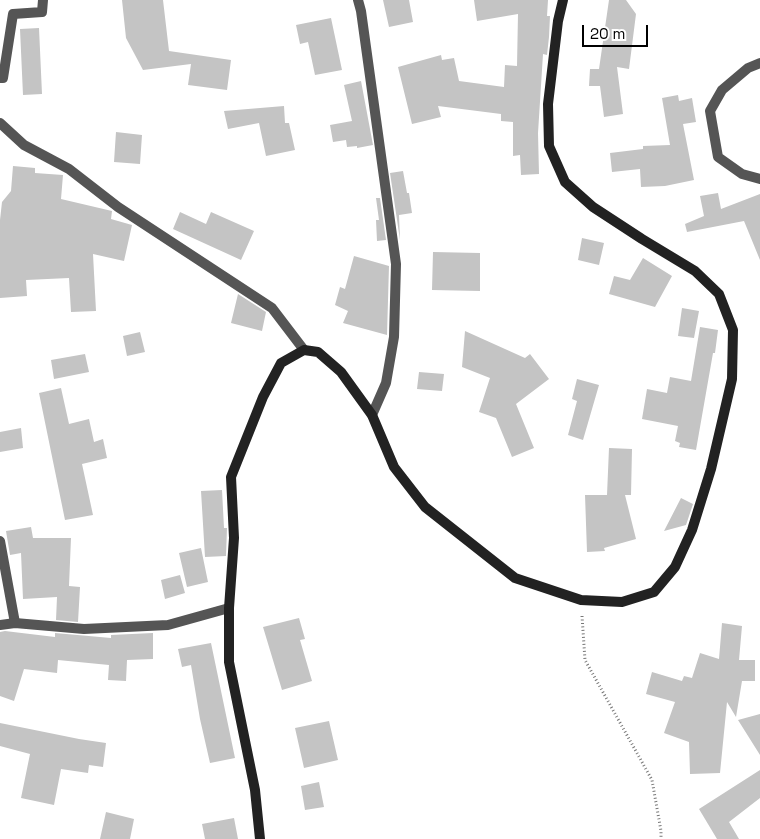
<!DOCTYPE html>
<html>
<head>
<meta charset="utf-8">
<style>
  body { margin:0 }
  #map { position:relative; width:760px; height:839px; overflow:hidden; background:#fff; font-family:"Space Grotesk",sans-serif }
  canvas { display:block }
  .scale { position:absolute; left:582px; top:25px; width:66px; height:22px; box-sizing:border-box; border:2px solid #000; border-top:0; padding-left:6px; font-size:15px; line-height:18px; white-space:nowrap; color:#000; -webkit-text-stroke:4px #fff; paint-order:stroke }
</style>
</head>
<body>
<div id="map">
<canvas width="760" height="839"></canvas>
<div class="scale">20 m</div>
</div>
<script>
const ctx = document.querySelector('canvas').getContext('2d');
ctx.lineJoin = 'round';
function fillPath(path, color) { ctx.fillStyle = color; ctx.fill(path, 'evenodd'); }
const toPath = rows => new Path2D(rows.map(r => 'M' + r).join(''));
function trace(path, color, width, dash) { ctx.strokeStyle = color; ctx.lineWidth = width; ctx.lineCap = dash ? 'butt' : 'round'; ctx.setLineDash(dash || []); ctx.stroke(path); }
fillPath(toPath([
  [122,0,163,0,169,51,231,60,227,90,188,85,191,64,143,70,126,38],
  [383,0,409,0,413,22,389,27],
  [474,0,548,0,547,16,550,16,549,37,547,55,543,54,538,133,539,174,521,175,520,155,513,156,513,122,501,121,501,114,438,106,441,117,412,124,398,67,441,55,442,60,454,58,459,81,504,87,505,65,517,66,518,14,477,21],
  [609,0,626,0,636,14,629,69,617,67,623,114,604,117,600,86,589,86,590,69,599,69],
  [331,18,342,70,315,75,308,42,300,44,296,25],
  [39,28,42,94,23,95,20,29],
  [361,81,373,145,357,148,357,146,347,147,346,140,333,142,330,125,352,121,344,85],
  [678,95,679,101,692,98,696,122,683,124,694,180,665,186,641,187,640,169,612,172,610,153,643,149,643,146,670,145,662,98],
  [284,106,285,123,289,123,295,150,266,156,259,123,228,129,224,111],
  [116,132,142,135,140,164,114,162],
  [13,166,35,168,35,173,63,175,61,199,112,211,111,219,132,225,124,261,93,254,96,311,71,312,69,278,26,280,27,296,0,298,0,220,2,202,11,191],
  [403,171,407,193,409,193,412,213,399,215,400,240,390,173],
  [718,193,721,209,760,194,760,260,744,221,687,232,685,224,704,216,700,196],
  [376,198,380,198,386,240,377,241,376,220,379,220],
  [180,212,206,224,211,212,254,231,241,260,173,229],
  [582,238,604,243,599,265,578,260],
  [433,252,480,253,480,291,432,290],
  [354,256,389,266,387,335,343,323,348,311,335,305,340,287,345,289],
  [643,258,672,276,655,307,609,294,614,276,630,280],
  [238,294,266,312,262,331,231,323],
  [682,308,699,311,694,338,678,336],
  [700,327,718,330,715,353,713,353,696,450,679,447,680,443,675,441,678,426,642,419,647,389,667,393,670,377,691,381],
  [465,331,525,358,530,354,549,379,516,404,534,448,512,457,496,418,479,412,490,378,462,367],
  [140,332,145,352,127,356,123,336],
  [85,354,89,372,54,379,51,360],
  [419,372,444,374,442,391,417,389],
  [577,379,599,385,583,440,568,435,577,401,572,399],
  [61,388,69,424,89,419,94,442,103,439,107,458,82,464,93,515,65,520,39,393],
  [21,428,23,448,0,452,0,432],
  [609,448,632,449,631,495,625,495,636,539,604,548,605,551,587,552,585,495,607,495],
  [222,490,224,528,227,528,226,556,205,557,201,491],
  [681,498,693,504,686,525,664,531],
  [31,527,33,538,71,538,69,586,80,587,78,622,56,620,57,597,23,599,21,553,10,555,6,531],
  [201,548,208,582,187,587,179,553],
  [180,575,185,593,165,599,161,580],
  [299,618,305,639,300,640,312,681,282,690,263,627],
  [722,623,742,626,739,660,755,660,755,681,742,681,736,717,727,702,720,773,690,774,689,742,664,733,675,702,646,694,652,672,682,681,684,676,692,678,700,653,719,659],
  [5,631,55,637,55,633,111,638,111,635,153,633,153,659,127,660,126,681,108,680,109,665,58,660,57,673,24,669,14,701,0,696,0,632],
  [211,643,235,758,210,763,200,719,191,665,182,667,178,649],
  [760,714,760,755,738,720],
  [329,721,338,760,304,768,295,728],
  [0,723,79,739,106,743,103,767,89,765,88,773,61,769,54,805,21,798,30,754,0,746],
  [760,770,760,798,729,822,739,839,717,839,699,809],
  [319,782,324,807,305,810,301,786],
  [106,812,134,819,130,839,100,839],
  [234,818,238,839,205,839,202,824]
]), '#c4c4c4');
trace(toPath([
  [582,616,585,660,652,780,661,831,661,839]
]), '#777', 3, [1, 2.5]);
trace(toPath([
  [0,541,15,623]
]), '#555', 10);
trace(toPath([
  [358,0,361,11,396,264,394,337,386,383,372,415],
  [760,63,748,68,722,90,710,111,718,157,742,174,760,179],
  [0,78,3,78,13,14,42,12,43,0],
  [0,123,24,145,69,169,118,207,272,308,304,350],
  [0,625,15,623,84,629,168,625,229,608]
]), '#555', 10);
trace(toPath([
  [260,839,255,790,229,662,229,608,234,538,231,477,263,397,281,363,304,350,318,352,341,372,372,415,394,467,425,507,515,578,581,600,622,602,654,592,675,567,692,530,711,469,732,379,733,330,719,294,695,271,642,239,593,207,565,182,549,146,548,104,558,21,563,0]
]), '#222', 10);
</script>
</body>
</html>
